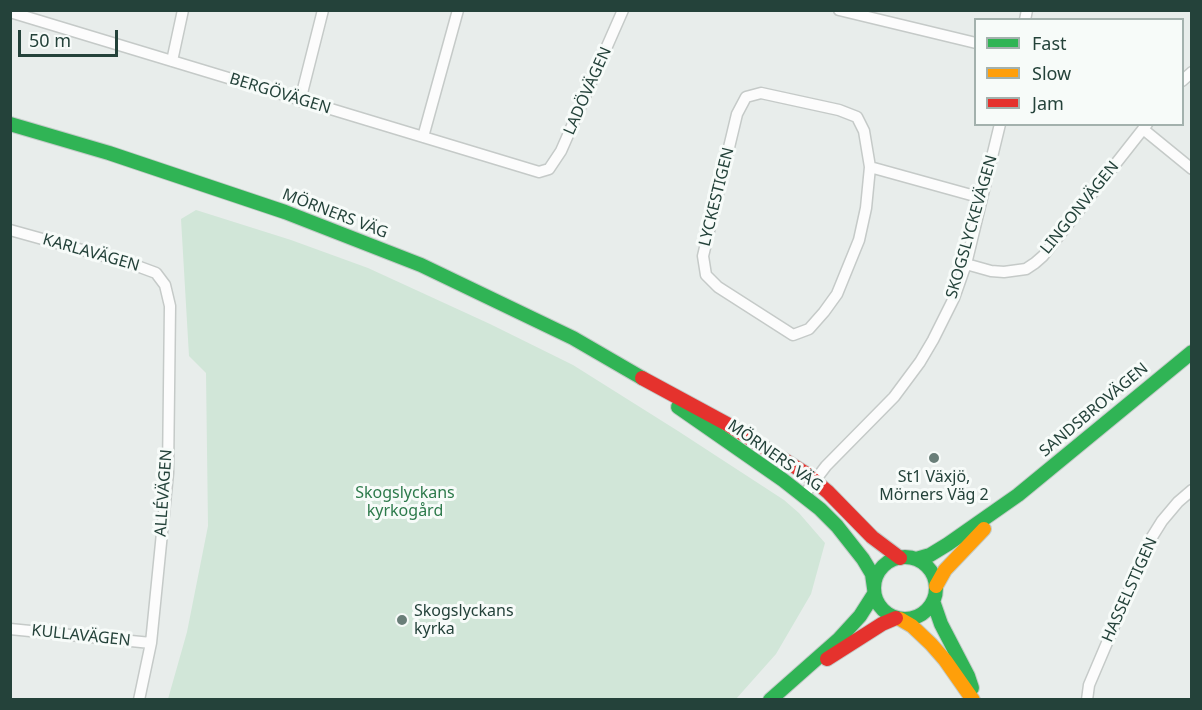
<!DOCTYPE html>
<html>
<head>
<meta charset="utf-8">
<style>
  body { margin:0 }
  #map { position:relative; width:1202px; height:710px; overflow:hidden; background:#e8edeb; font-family:"Noto Sans",sans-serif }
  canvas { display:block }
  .frame { position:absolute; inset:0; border:12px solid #24423a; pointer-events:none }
  .legend { position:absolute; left:974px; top:18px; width:210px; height:108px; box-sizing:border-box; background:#f7fbf9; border:2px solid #a3b1ad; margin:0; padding:8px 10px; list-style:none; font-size:18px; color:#24423a }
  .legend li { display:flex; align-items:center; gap:12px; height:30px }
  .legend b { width:30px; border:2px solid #a3b1ad }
  .scale { position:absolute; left:18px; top:30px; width:100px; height:27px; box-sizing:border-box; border:3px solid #24423a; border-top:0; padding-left:8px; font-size:18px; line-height:21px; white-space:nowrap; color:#24423a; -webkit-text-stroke:4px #f7fbf9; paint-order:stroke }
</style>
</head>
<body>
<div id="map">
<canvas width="1202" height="710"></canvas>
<div class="frame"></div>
<ul class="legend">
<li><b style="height:8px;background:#30b455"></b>Fast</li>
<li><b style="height:8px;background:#ff9f0a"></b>Slow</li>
<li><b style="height:8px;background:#e5322d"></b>Jam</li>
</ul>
<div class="scale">50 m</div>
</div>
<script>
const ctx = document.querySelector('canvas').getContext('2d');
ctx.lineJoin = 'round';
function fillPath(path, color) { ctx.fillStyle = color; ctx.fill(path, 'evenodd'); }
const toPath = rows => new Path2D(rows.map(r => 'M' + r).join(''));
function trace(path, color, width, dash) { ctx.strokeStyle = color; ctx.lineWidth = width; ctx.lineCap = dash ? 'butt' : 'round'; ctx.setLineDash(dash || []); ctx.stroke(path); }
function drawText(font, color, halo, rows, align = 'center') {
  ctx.font = font + ' "Noto Sans",sans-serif'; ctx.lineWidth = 6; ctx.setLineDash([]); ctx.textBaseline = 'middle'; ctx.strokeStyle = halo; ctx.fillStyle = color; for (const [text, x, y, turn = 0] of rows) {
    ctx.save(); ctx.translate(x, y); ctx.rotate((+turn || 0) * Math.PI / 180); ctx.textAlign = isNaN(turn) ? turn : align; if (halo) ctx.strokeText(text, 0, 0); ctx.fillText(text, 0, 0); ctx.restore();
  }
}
fillPath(toPath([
  [196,210,291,240,368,268,490,324,573,365,678,431,784,500,799,513,825,543,811,594,776,654,736,699,168,699,187,632,208,526,206,373,189,356,181,219]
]), '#d1e6d8');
const street = toPath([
  [839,10,976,43],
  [10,12,539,172,549,169,561,151,623,10],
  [1025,20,1027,10],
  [172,61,183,10],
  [1182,81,1192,72],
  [300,101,323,10],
  [1143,129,1192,169],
  [423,137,458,10],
  [870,167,866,208,859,240,837,294,824,312,809,329,793,335,718,287,706,275,703,256,737,114,746,97,761,93,839,110,857,117,864,131,870,167,982,198],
  [10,230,129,263,156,273,165,285,170,306,168,473,151,643,139,700],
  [966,264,991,271,1004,272,1026,269,1035,263,1043,256,1147,124],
  [804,495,826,466,894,397,920,362,933,340,954,298,966,264,1000,124],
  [10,629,151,643],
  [1087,700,1089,685,1152,537,1162,521,1178,502,1192,490]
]);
const fast = toPath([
  [10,124,109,153,285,212,421,265,573,338,642,378],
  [678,407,783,480,820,509,837,526,863,559,872,574,874,588],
  '874 588a31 31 0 1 1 62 0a31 31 0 1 1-62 0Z',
  [916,559,930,555,948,544,1018,495,1192,352],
  [933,601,941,624,968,676,972,688],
  [770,700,839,639,860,616,874,594]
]);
const slow = toPath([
  [936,586,945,570,984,529],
  [900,619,912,626,931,644,945,660,973,700]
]);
const jam = toPath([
  [642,378,727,424,805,473,828,492,872,537,900,558],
  [827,659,882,624,896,618]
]);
trace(street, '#c5cac8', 13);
trace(fast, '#c3cbc8', 16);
trace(slow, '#c3cbc8', 16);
trace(jam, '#c3cbc8', 16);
trace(street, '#fcfcfc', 10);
trace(fast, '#30b455', 14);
trace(slow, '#ff9f0a', 14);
trace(jam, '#e5322d', 14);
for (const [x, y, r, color] of [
  [934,458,6,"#697e78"],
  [402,620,6,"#697e78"]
]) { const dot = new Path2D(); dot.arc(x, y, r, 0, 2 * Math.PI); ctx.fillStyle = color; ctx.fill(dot); trace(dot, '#f7fbf9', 2); }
drawText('16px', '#24423a', '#f7fbf9', [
  ["LADÖVÄGEN",588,91,-66],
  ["BERGÖVÄGEN",280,94,17],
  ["LYCKESTIGEN",717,197,-76],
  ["LINGONVÄGEN",1080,208,-51],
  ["MÖRNERS VÄG",335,214,21],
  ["SKOGSLYCKEVÄGEN",972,227,-74],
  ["KARLAVÄGEN",91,253,16],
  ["SANDSBROVÄGEN",1094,410,-40],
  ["MÖRNERS VÄG",775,456,35],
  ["ALLÉVÄGEN",164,493,-86],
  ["HASSELSTIGEN",1130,590,-66],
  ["KULLAVÄGEN",81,636,6]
]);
drawText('16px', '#24423a', '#f7fbf9', [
  ["St1 Växjö,",934,477],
  ["Mörners Väg 2",934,495],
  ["Skogslyckans",414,611,"left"],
  ["kyrka",414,629,"left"]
]);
drawText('16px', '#2d7a4b', '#f7fbf9', [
  ["Skogslyckans",405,493],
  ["kyrkogård",405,511]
]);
</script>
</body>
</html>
